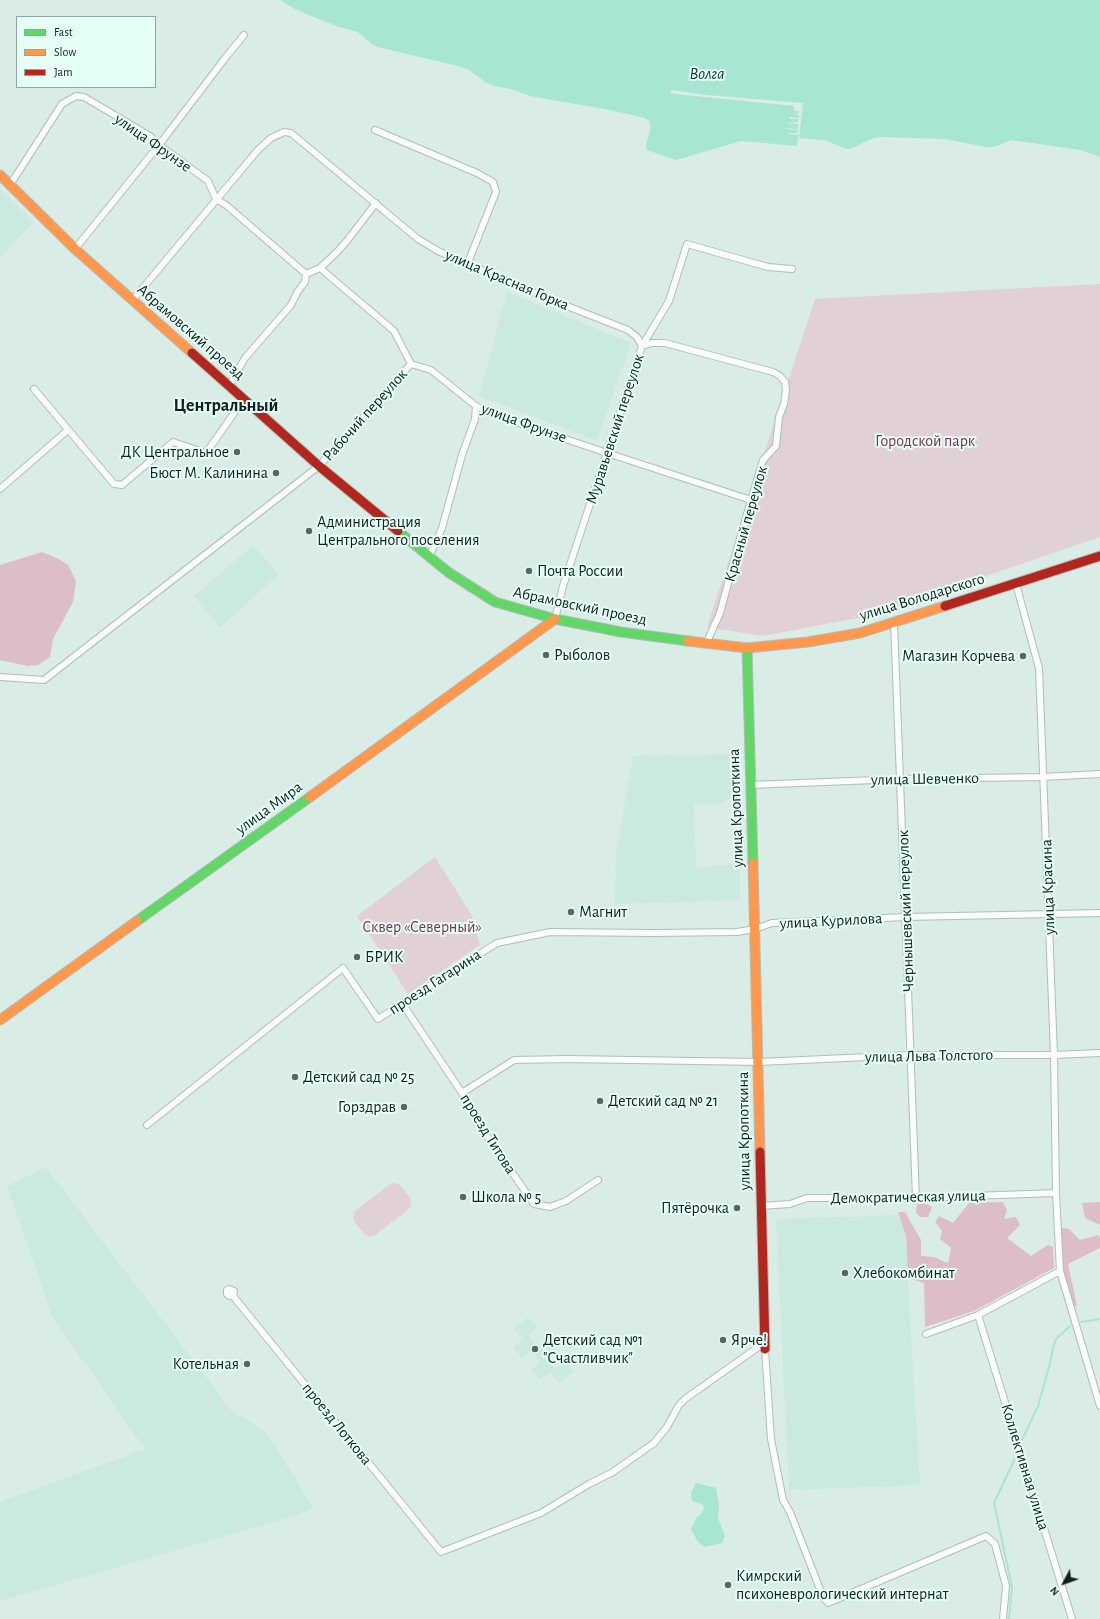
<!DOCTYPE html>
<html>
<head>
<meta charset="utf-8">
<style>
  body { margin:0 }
  #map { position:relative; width:1100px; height:1619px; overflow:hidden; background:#daece6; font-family:"Alegreya Sans",sans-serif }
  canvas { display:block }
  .legend { position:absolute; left:16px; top:16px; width:140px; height:72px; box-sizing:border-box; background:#e5fff6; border:1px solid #91a69f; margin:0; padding:5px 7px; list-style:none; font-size:12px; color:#14201d }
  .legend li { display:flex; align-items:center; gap:8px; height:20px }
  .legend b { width:20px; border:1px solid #91a69f }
  .north { position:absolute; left:1044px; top:1563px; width:40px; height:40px; -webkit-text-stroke:3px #e5fff6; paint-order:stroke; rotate:229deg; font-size:11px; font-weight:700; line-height:16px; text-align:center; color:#14201d }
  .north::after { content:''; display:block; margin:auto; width:14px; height:18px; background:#14201d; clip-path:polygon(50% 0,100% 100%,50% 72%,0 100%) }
</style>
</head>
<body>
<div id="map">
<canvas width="1100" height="1619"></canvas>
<ul class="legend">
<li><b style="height:5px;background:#63d668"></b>Fast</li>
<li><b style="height:5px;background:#ff974d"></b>Slow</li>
<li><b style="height:5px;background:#b3261e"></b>Jam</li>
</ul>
<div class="north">N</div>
</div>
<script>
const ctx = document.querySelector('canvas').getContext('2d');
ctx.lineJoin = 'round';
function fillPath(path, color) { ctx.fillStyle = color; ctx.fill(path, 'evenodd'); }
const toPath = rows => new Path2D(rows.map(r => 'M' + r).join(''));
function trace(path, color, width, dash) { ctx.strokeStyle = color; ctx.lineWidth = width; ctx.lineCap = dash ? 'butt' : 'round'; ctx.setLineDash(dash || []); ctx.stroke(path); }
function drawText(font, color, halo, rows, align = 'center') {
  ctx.font = font + ' "Alegreya Sans",sans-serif'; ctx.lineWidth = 4; ctx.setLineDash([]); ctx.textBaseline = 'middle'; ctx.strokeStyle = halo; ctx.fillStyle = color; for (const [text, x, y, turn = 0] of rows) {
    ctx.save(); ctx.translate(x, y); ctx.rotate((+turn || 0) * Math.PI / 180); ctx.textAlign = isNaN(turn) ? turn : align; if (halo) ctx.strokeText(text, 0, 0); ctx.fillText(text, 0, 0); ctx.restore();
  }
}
fillPath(toPath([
  [0,188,34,222,0,258],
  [507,292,631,343,597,441,479,396],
  [253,545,279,574,220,628,194,596],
  [737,754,738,795,716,805,694,805,696,868,740,863,740,900,615,904,616,855,633,756],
  [46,1167,232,1411,265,1431,314,1508,298,1515,0,1601,0,1502,145,1449,53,1318,7,1186],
  [904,1215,920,1485,789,1490,776,1219],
  [528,1317,537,1327,528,1335,537,1347,547,1339,555,1349,546,1357,555,1369,565,1361,574,1371,559,1383,550,1372,540,1380,531,1370,540,1362,531,1350,522,1358,513,1347,523,1339,514,1329]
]), '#cbeadf');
fillPath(toPath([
  [1100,284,1100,537,873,615,763,636,707,627,815,299],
  [435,857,471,914,480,945,408,994,357,916],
  [394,1183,400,1185,411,1199,411,1205,409,1209,374,1236,369,1237,364,1234,354,1221,353,1216,355,1211,389,1185]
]), '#e1d0d6');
fillPath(toPath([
  [42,552,59,559,68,565,76,581,73,602,53,639,50,657,38,665,28,666,0,660,0,565],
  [1003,1202,1007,1210,1004,1219,1016,1217,1020,1225,1007,1238,1031,1256,1048,1245,1053,1247,1054,1268,974,1311,925,1327,924,1283,908,1278,906,1236,898,1212,905,1212,921,1240,921,1256,934,1257,948,1263,951,1248,940,1239,942,1231,935,1222,939,1216,953,1223,969,1203],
  [1100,1202,1100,1225,1085,1218,1082,1203],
  [925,1203,932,1207,928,1217,921,1217,916,1213,917,1204],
  [1062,1228,1069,1229,1080,1240,1098,1235,1100,1238,1100,1248,1068,1264,1077,1306,1072,1307,1062,1266]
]), '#dcbdc8');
fillPath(toPath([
  [280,0,1100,0,1100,157,1081,150,1011,140,994,147,987,147,945,139,880,137,874,138,852,148,847,149,824,140,798,138,797,146,741,141,676,160,647,150,646,145,651,127,649,121,645,118,610,110,530,96,511,89,494,86,485,82,469,70,458,66,378,47,372,44,358,32,336,26,295,9],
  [696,1483,716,1488,719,1505,718,1518,725,1536,722,1543,705,1547,698,1542,691,1529,696,1518,703,1512,704,1507,702,1504,692,1501,691,1493]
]), '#a6e6d2');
fillPath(toPath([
  [671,90,707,95,803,103,799,138,798,138,798,135,788,134,788,133,797,133,798,130,786,129,786,128,798,129,798,124,786,123,798,122,798,119,790,119,790,117,799,118,799,115,793,114,799,113,799,111,794,111,794,106,684,95,670,93]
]), '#daece6');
trace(toPath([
  [1081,1322,1100,1319],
  [1022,1440,1038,1406,1050,1363,1053,1348,1056,1339,1070,1326],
  [1009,1619,1012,1587,994,1503,1017,1454]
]), '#a6e6d2', 2);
const street = toPath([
  [375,130,477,173,493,182,496,192,467,265],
  [10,185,62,104,76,96,84,97,150,136,159,145,208,181,216,199,226,205,306,274],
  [75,249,159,145,226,57,244,35],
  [320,268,394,331,411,364,431,370,476,406,489,413,607,453,751,500],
  [306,274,320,268,336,253,346,242,376,203],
  [132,301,257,151,271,138,284,132,291,133,418,239,438,251,544,297,628,330,637,337,642,346,652,343,665,343,773,372,780,376,785,382,786,390,784,404,779,417,776,446,763,460,744,524,720,613,706,644],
  [229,386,245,358,291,305,298,291,305,282,306,274],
  [34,389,114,484,122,485,173,442,206,453,244,399],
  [0,489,68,430],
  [429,557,442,528,462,455,475,419,476,406],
  [1016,584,1039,668,1054,1055,1056,1193,1060,1271,1100,1406],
  [555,619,563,586,642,346,669,301,687,244,768,267,792,269],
  [894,623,916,1198],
  [0,677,44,680,319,466,411,364],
  [750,785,900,779,1043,777,1100,774],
  [402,1003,462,1093,484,1132,534,1204,550,1207,566,1201,598,1180],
  [462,1093,514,1060,567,1059,759,1062,911,1055,1054,1055,1100,1053],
  [147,1125,343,968,378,1019,497,943,550,932,653,933,737,932,755,929,772,923,906,917,1100,913],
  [760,1206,790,1204,807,1198,916,1198,1056,1193],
  [233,1296,229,1296,227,1294,227,1290,229,1289,234,1291,233,1296,441,1552,541,1513,589,1484,613,1472,654,1443,667,1427,679,1405,685,1399,764,1343],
  [978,1315,1072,1619],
  [926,1334,978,1315,1060,1271],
  [765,1349,771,1439,783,1500,790,1512,823,1597,828,1603,986,1536,995,1544,1006,1586,1003,1619]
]);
const fast = toPath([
  [398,531,448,572,495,602,555,619,621,632,688,641],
  [747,648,753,863],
  [137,921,310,797]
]);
const slow = toPath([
  [0,175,75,249,192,353],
  [688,641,747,648,808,642,860,633,945,606],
  [310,797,555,619],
  [753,863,760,1152],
  [0,1020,137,921]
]);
const jam = toPath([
  [192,353,319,466,398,531],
  [945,606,1100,556],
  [760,1152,765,1349]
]);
trace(street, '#b0beb9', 8);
trace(fast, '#b0beb9', 11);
trace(slow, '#b0beb9', 11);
trace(jam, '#b0beb9', 11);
trace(street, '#f9fcfb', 6);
trace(fast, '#63d668', 9);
trace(slow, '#ff974d', 9);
trace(jam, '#b3261e', 9);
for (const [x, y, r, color] of [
  [237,452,4,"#596763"],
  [276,473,4,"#596763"],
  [309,531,4,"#596763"],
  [529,571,4,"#596763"],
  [546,655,4,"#596763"],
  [1023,656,4,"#596763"],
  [571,912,4,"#596763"],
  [357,957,4,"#596763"],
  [295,1077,4,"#596763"],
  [600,1101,4,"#596763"],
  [404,1107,4,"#596763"],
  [463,1197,4,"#596763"],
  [737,1208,4,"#596763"],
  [845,1273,4,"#596763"],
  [723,1340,4,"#596763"],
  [535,1349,4,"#596763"],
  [247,1364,4,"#596763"],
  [728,1585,4,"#596763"]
]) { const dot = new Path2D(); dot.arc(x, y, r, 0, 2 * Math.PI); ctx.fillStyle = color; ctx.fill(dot); trace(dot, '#e5fff6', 1.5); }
drawText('16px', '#14201d', '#e5fff6', [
  ["улица Фрунзе",153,143,35],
  ["улица Красная Горка",507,280,23],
  ["Абрамовский проезд",191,332,41],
  ["Рабочий переулок",365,415,-48],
  ["улица Фрунзе",524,423,20],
  ["Муравьевский переулок",615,429,-72],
  ["Красный переулок",746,524,-74],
  ["улица Володарского",922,597,-17],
  ["Абрамовский проезд",580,606,12],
  ["улица Шевченко",925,779,-1],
  ["улица Мира",269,808,-36],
  ["улица Кропоткина",736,808,-92],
  ["улица Красина",1048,887,-92],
  ["Чернышевский переулок",906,911,-92],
  ["улица Курилова",831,921,-3],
  ["проезд Гагарина",435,982,-33],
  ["улица Льва Толстого",929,1056,-1],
  ["улица Кропоткина",744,1131,-91],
  ["проезд Титова",488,1134,58],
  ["Демократическая улица",908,1197,-1],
  ["проезд Лоткова",337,1424,51],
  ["Коллективная улица",1025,1467,73]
]);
drawText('16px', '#853155', '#e5fff6', [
  ["Городской парк",925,441],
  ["Сквер «Северный»",422,927]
]);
drawText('16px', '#14201d', '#e5fff6', [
  ["ДК Центральное",229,452,"right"],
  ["Бюст М. Калинина",268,473,"right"],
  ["Администрация",317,522],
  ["Центрального поселения",317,540],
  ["Почта России",537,571],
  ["Рыболов",554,655],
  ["Магазин Корчева",1015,656,"right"],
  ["Магнит",579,912],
  ["БРИК",365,957],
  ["Детский сад № 25",303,1077],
  ["Детский сад № 21",608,1101],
  ["Горздрав",396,1107,"right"],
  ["Школа № 5",471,1197],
  ["Пятёрочка",729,1208,"right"],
  ["Хлебокомбинат",853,1273],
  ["Детский сад №1",543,1340],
  ["\"Счастливчик\"",543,1358],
  ["Ярче!",731,1340],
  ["Котельная",239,1364,"right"],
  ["Кимрский",736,1576],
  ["психоневрологический интернат",736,1594]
], 'left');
drawText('italic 17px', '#1b4136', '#e5fff6', [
  ["Волга",707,74]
]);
drawText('bold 18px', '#14201d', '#e5fff6', [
  ["Центральный",226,406]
]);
</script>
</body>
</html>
